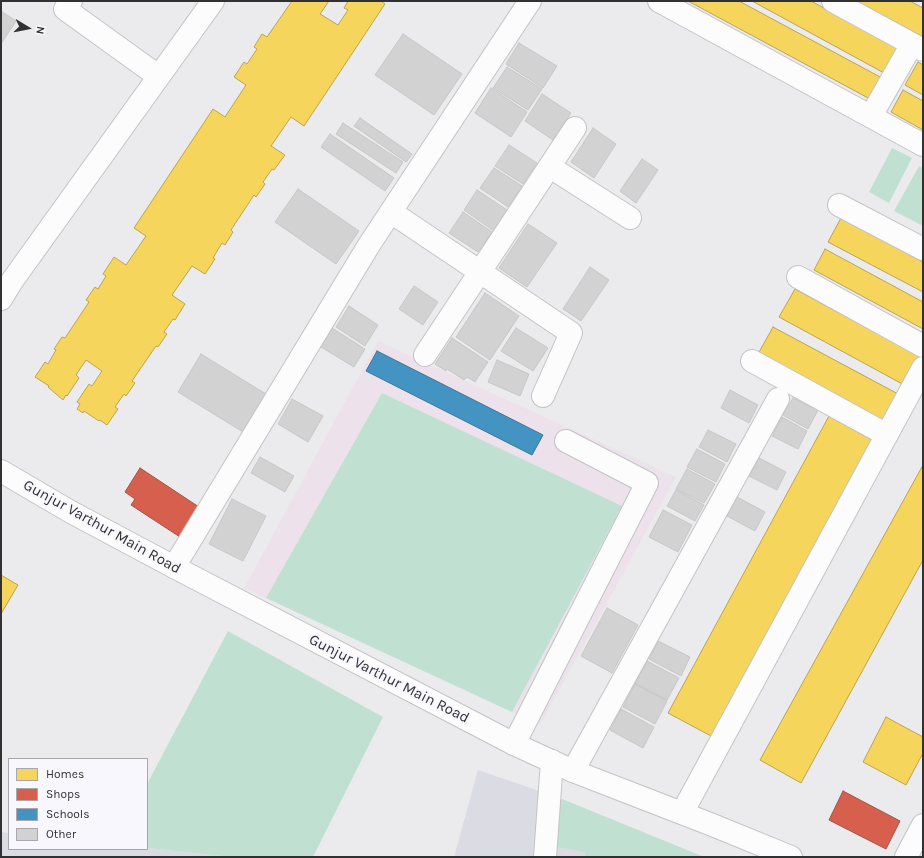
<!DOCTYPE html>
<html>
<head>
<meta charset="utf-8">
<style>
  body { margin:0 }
  #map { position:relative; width:924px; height:858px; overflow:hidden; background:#ebebee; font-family:Karla,sans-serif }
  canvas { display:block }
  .frame { position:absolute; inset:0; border:2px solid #313133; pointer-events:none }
  .legend { position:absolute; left:8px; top:758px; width:140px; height:92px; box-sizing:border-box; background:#f7f7fd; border:1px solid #a8a8ac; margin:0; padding:5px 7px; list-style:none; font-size:12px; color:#313133 }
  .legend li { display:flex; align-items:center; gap:8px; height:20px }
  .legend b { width:20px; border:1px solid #a8a8ac }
  .north { position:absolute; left:8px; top:8px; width:40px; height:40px; -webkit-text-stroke:3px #f7f7fd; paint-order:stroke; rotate:100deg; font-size:11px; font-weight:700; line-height:16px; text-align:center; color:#313133 }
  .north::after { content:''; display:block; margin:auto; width:14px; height:18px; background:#313133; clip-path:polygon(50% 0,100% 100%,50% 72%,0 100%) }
</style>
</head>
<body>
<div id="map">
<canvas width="924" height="858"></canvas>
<div class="frame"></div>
<ul class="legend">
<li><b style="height:11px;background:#f6d55c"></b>Homes</li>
<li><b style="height:11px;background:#d6604d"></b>Shops</li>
<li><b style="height:11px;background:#4393c3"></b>Schools</li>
<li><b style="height:11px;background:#d3d2d3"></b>Other</li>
</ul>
<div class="north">N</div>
</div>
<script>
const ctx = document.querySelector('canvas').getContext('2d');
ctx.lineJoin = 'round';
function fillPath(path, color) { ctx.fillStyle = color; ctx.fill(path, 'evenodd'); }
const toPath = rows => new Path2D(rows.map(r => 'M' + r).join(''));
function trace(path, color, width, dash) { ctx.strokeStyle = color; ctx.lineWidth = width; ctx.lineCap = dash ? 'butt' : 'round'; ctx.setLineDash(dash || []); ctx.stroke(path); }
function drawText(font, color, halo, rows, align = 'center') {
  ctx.font = font + ' Karla,sans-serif'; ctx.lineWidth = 4; ctx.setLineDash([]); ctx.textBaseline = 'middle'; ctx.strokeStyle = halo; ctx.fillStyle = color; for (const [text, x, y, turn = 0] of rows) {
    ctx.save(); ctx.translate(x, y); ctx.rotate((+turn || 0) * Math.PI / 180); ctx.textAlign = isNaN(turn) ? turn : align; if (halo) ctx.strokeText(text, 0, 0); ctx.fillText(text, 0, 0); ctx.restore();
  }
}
fillPath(toPath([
  [478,770,557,797,704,857,454,857],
  [1,832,9,833,9,849,147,849,147,848,232,857,1,857]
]), '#dbdbe3');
fillPath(toPath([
  [378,341,676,477,540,725,244,588]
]), '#ede1eb');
fillPath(toPath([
  [892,148,912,158,889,203,869,192],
  [919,166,923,168,923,226,894,211],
  [382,393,622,506,512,712,266,598],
  [228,631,383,717,313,857,232,857,147,848,147,784],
  [557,797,704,857,585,857,585,852,553,846]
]), '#c0e1d2');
const homes = toPath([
  [292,1,329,1,320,14,338,25,348,10,344,8,348,1,381,1,385,4,304,126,291,117,271,146,285,155,274,170,272,169,263,182,265,184,256,197,254,195,231,230,233,232,225,245,222,243,213,258,215,259,205,274,192,266,172,295,185,304,175,320,173,319,164,332,167,334,158,347,156,346,132,381,135,383,126,396,124,394,115,407,118,409,107,425,100,420,99,421,84,411,83,413,77,409,80,404,77,402,89,384,92,386,102,371,86,360,76,375,79,378,67,396,66,395,63,400,48,387,49,386,35,377,45,362,48,364,56,350,54,349,62,337,65,338,89,302,86,300,95,287,98,289,106,276,103,274,114,257,126,265,146,236,134,228,213,109,225,117,246,85,234,77,244,62,247,64,257,49,254,47,262,34,267,37,292,1],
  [688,1,739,1,882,78,870,99,688,1],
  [752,1,811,1,899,49,886,74,752,1],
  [856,1,910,1,923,8,923,37,856,1],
  [918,62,923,65,923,95,905,85,918,62],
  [903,90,923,101,923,130,891,112,903,90],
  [841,218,923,262,923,292,828,242,841,218],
  [825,249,923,302,923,329,814,270,825,249],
  [795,289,921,357,906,386,779,317,795,289],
  [773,327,900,395,885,422,758,354,773,327],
  [829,416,872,440,711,736,668,713,829,416],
  [923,465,923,560,801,783,760,760,923,465],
  [1,575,18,585,1,614,1,575],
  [886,717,923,737,923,753,906,785,863,762,886,717]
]);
fillPath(homes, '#f6d55c');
trace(homes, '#bba450', 1);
const shops = toPath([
  [140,468,199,507,180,537,131,505,135,499,125,492,140,468],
  [843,791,900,821,886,849,829,820,843,791]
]);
fillPath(shops, '#d6604d');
trace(shops, '#a45245', 1);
const schools = toPath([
  [377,351,543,435,532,455,366,371,377,351]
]);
fillPath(schools, '#4393c3');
trace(schools, '#3e7698', 1);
const building = toPath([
  [1,11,16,21,1,44,1,11],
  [403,34,462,74,434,115,375,75,403,34],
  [519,43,557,66,543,88,506,64,519,43],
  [507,67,542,89,528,110,493,88,507,67],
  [491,88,527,112,511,137,475,113,491,88],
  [542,94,571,113,553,140,525,121,542,94],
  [360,118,412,154,407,161,406,162,354,126,360,118],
  [343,123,403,162,396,173,336,134,343,123],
  [593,128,616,144,594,178,571,162,593,128],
  [330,134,394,178,385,191,321,147,330,134],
  [509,145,537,163,523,184,495,166,509,145],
  [642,159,658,170,636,203,620,191,642,159],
  [494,168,522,186,508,207,480,188,494,168],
  [298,189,359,231,336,264,275,222,298,189],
  [477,190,507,210,494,231,464,210,477,190],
  [463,212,492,232,478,252,449,233,463,212],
  [528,224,557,243,527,287,499,268,528,224],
  [590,267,609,280,581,321,563,309,590,267],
  [414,286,438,302,423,325,399,309,414,286],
  [485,293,519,316,490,360,456,337,485,293],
  [349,306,378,325,365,346,336,327,349,306],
  [332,328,365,349,354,367,321,347,332,328],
  [516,328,548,348,533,371,501,351,516,328],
  [452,338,488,362,475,382,467,377,464,380,447,369,446,371,435,364,452,338],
  [201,354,266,394,243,432,178,392,201,354],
  [497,360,529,374,520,396,488,382,497,360],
  [730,390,758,405,749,423,721,408,730,390],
  [793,398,818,410,808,429,783,415,793,398],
  [292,399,323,416,308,442,278,424,292,399],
  [782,417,807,431,798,449,772,436,782,417],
  [708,430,736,444,727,462,699,447,708,430],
  [697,449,725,464,716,482,687,467,697,449],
  [260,457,294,476,285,492,251,473,260,457],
  [759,458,786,472,777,490,749,476,759,458],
  [687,469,715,484,704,503,676,489,687,469],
  [676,490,704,505,695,521,667,506,676,490],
  [737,497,765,512,755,531,727,516,737,497],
  [232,499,266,516,243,561,209,544,232,499],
  [663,510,692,525,678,552,649,537,663,510],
  [607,608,638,625,612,673,581,656,607,608],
  [658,641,690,657,681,676,649,659,658,641],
  [647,661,679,678,667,700,635,683,647,661],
  [635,684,667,701,655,724,623,707,635,684],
  [621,709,654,727,643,748,610,730,621,709]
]);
fillPath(building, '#d3d2d3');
trace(building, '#c6c6c6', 1);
const minor = toPath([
  [71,1,65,9,158,76],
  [659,1,923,145],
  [833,1,923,50],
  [871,116,912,44],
  [550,167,630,218],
  [839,205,923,249],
  [391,212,571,333,543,396],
  [798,277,923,346],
  [1,299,12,281,213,1],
  [425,355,575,128],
  [752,361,887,435],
  [174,567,369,245,530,1],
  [514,744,647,483,566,441],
  [573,771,778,399],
  [682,813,923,368],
  [545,857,552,761],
  [906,857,923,825]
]);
const major = toPath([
  [1,471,71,512,174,567,514,744,573,771,710,824,791,857]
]);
trace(minor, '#c3c3c5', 24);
trace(major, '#c3c3c5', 24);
trace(minor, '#fcfcfc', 22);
trace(major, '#fcfcfc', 22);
drawText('15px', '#313133', '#f7f7fd', [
  ["Gunjur Varthur Main Road",102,527,29],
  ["Gunjur Varthur Main Road",389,679,27]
]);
</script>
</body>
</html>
